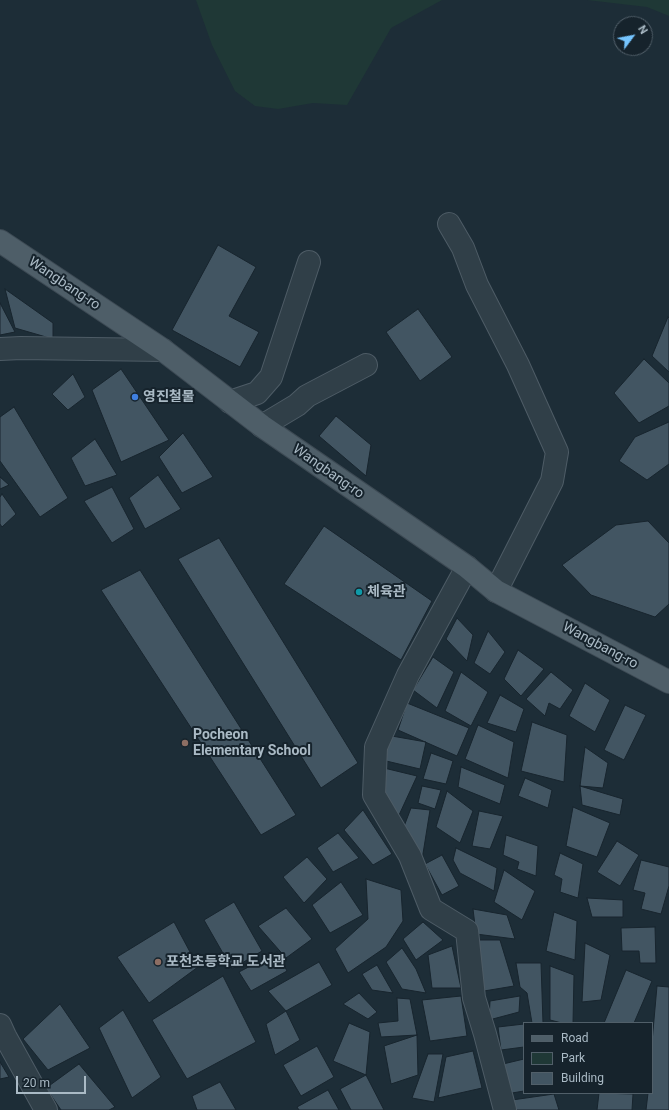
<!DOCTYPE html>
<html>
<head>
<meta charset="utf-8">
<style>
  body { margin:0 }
  #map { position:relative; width:669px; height:1110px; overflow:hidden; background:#1d2d37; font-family:Roboto,sans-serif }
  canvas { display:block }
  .legend { position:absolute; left:523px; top:1022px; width:130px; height:72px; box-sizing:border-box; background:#16232c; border:1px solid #515f69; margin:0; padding:5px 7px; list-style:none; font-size:12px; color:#aabac5 }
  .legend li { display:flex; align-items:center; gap:8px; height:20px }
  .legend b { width:20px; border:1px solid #515f69 }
  .north { position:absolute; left:613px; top:16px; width:40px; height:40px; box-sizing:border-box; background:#16232c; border:1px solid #515f69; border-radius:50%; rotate:58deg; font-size:11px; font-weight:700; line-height:16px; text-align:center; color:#aabac5 }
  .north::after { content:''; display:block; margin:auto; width:14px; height:18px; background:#75c5ff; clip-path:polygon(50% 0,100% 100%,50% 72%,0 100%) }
  .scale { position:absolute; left:16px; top:1076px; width:70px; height:18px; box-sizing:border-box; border:2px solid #aabac5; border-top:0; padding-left:5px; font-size:12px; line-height:14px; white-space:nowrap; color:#aabac5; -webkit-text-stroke:3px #16232c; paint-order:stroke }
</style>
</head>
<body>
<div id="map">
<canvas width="669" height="1110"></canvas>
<ul class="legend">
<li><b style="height:5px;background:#4e5e68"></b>Road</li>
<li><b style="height:11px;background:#1f3836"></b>Park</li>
<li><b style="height:11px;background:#425562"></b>Building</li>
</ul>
<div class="north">N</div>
<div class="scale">20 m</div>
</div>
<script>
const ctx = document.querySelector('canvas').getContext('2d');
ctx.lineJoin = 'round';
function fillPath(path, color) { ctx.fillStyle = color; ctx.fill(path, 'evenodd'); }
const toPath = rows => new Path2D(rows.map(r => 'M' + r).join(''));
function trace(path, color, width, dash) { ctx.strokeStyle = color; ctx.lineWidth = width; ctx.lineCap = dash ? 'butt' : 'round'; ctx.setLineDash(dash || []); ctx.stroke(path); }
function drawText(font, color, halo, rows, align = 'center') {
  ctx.font = font + ' Roboto,"Noto Sans KR",sans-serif'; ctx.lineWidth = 4; ctx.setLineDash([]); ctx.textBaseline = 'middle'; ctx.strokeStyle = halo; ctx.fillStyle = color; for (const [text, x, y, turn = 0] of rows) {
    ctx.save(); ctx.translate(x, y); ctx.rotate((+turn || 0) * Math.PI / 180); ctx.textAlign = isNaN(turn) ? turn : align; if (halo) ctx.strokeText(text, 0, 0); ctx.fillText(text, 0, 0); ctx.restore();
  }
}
fillPath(toPath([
  [196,0,442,0,391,28,347,105,313,103,278,109,255,106,235,91,212,45],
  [587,0,669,0,669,16,647,7]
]), '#1f3836');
const building = toPath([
  [218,245,256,267,229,316,259,332,240,367,172,330,218,245],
  [5,289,53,323,53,339,15,328,5,289],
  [0,303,15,332,0,335,0,303],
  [418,309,452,357,420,381,386,332,418,309],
  [668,317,669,318,669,372,652,356,668,317],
  [644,359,669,383,669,406,639,423,614,393,644,359],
  [121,369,169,440,121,462,92,390,121,369],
  [73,374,85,397,68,410,52,394,73,374],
  [14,407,68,498,40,517,0,461,0,417,14,407],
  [336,416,371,445,366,476,319,436,336,416],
  [669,422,669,464,647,480,619,461,635,437,669,422],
  [183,433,213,477,182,493,159,457,183,433],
  [95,439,117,475,85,486,71,458,95,439],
  [158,475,181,509,145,529,129,498,158,475],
  [0,477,9,485,0,489,0,477],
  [112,487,134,529,112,543,84,501,112,487],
  [2,494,16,514,2,527,0,524,0,497,2,494],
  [648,521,669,543,669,604,655,617,591,595,562,565,616,525,648,521],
  [324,526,432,601,401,660,284,584,324,526],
  [219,538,358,763,321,788,178,559,219,538],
  [140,570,296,815,261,835,101,590,140,570],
  [457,618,473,635,467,661,446,639,457,618],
  [488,631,505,652,490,674,474,663,488,631],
  [518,650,544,669,521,696,504,679,518,650],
  [433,657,454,672,437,708,413,690,433,657],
  [461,672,488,692,471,726,445,711,461,672],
  [551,672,573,690,560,709,549,703,545,716,526,699,551,672],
  [585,683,610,700,595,732,569,716,585,683],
  [500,695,524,709,516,732,487,723,500,695],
  [407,703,469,728,457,756,398,730,407,703],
  [625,705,646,715,624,760,604,750,625,705],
  [532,722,567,735,564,782,521,771,532,722],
  [478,725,514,742,508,778,465,759,478,725],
  [386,735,426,742,420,769,382,760,386,735],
  [585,747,608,763,603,788,580,786,585,747],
  [431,753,453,761,446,784,423,779,431,753],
  [461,767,505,785,500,804,458,787,461,767],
  [384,768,417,776,394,826,382,795,384,768],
  [525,778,552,790,548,808,518,796,525,778],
  [422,786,441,790,435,809,418,803,422,786],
  [580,786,623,799,620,815,582,805,580,786],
  [447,791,473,811,460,843,436,827,447,791],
  [573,807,610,823,597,857,566,846,573,807],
  [411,808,430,810,422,860,400,837,411,808],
  [363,810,392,854,373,865,344,830,363,810],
  [479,811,503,816,490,849,472,846,479,811],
  [338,833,359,858,333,872,317,848,338,833],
  [506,835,538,846,536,876,517,869,519,862,503,855,506,835],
  [617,841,639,855,620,886,597,872,617,841],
  [456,848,497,868,494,891,460,873,453,860,456,848],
  [560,853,583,864,578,898,560,892,562,879,554,875,560,853],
  [442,855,459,886,442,895,425,864,442,855],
  [307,857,327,879,304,903,283,877,307,857],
  [641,860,669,867,669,886,661,914,641,909,645,893,633,890,641,860],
  [504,870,535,891,522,920,494,902,504,870],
  [366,879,401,890,403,921,386,947,348,973,335,949,368,919,366,879],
  [341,882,363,915,330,933,312,905,341,882],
  [587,898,623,900,623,917,592,917,587,898],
  [234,902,262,951,232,969,204,920,234,902],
  [286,908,312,939,286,958,258,926,286,908],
  [473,909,507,915,515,939,476,934,473,909],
  [554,912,577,921,575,960,546,951,554,912],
  [174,922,198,967,149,1003,117,957,174,922],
  [423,922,443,940,416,960,403,939,423,922],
  [655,927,656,963,640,963,639,951,622,951,621,928,655,927],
  [470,940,500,940,514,986,484,991,470,940],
  [585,943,610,955,601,1000,582,1002,585,943],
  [452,946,461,988,432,988,428,955,452,946],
  [402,948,416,969,426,993,402,989,386,962,402,948],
  [277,952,287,971,251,991,239,972,277,952],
  [319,962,332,985,286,1011,268,991,319,962],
  [516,963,541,963,543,1023,532,1023,527,993,520,987,516,963],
  [377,965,393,993,372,990,362,974,377,965],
  [550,966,574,975,573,1023,562,1023,550,1020,550,966],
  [626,970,652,981,634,1023,604,1023,626,970],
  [223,976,256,1042,187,1079,152,1020,223,976],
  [657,986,669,987,669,1110,646,1110,648,1093,652,1093,652,1042,657,986],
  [359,993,377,1012,368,1019,343,1004,359,993],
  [461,996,467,1036,430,1041,422,1000,461,996],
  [520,996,519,1012,489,1020,490,1001,520,996],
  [397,998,410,999,417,1035,381,1037,378,1023,398,1021,397,998],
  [60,1004,90,1048,48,1070,23,1039,60,1004],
  [123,1010,161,1077,132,1098,99,1028,123,1010],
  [286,1011,300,1040,275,1055,266,1024,286,1011],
  [349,1023,370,1032,366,1075,333,1061,349,1023],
  [524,1024,524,1047,501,1050,498,1027,524,1024],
  [417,1035,418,1075,391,1084,384,1046,417,1035],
  [317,1046,334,1077,301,1096,283,1065,317,1046],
  [473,1051,482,1088,438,1098,446,1057,473,1051],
  [428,1054,443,1054,434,1102,412,1098,428,1054],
  [524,1059,524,1091,506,1094,503,1064,524,1059],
  [0,1062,9,1077,0,1079,0,1062],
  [79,1064,115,1107,109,1110,61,1110,46,1088,79,1064],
  [366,1075,384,1110,351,1110,340,1089,366,1075],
  [220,1082,236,1110,197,1110,192,1096,220,1082],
  [328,1090,339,1110,299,1110,297,1107,328,1090],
  [599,1093,633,1094,632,1110,597,1110,599,1093],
  [554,1094,559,1110,515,1110,512,1100,554,1094]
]);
fillPath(building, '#425562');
trace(building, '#18252e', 1);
const minor = toPath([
  [449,224,463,248,477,285,518,365,557,452,552,481,496,591],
  [0,349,21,348,163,350],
  [230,402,257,393,271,377,309,262],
  [262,426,297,405,307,396,366,365],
  [467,567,408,675,376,747,374,795,410,856,431,909,467,931,474,998,485,1034,505,1110],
  [0,1025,5,1036,46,1110]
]);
const major = toPath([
  [0,241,163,350,262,426,467,567,496,591,669,682]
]);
trace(minor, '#4e5c66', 24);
trace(major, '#3d4a54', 24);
trace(minor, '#303f48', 22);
trace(major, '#4e5e68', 22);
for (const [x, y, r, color] of [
  [135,397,4,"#3f7fe0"],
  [359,592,4,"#0f9aa8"],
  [185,743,4,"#8d6e63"],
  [158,962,4,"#8d6e63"]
]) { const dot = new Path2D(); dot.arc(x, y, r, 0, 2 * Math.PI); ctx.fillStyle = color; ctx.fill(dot); trace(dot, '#16232c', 1.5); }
drawText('14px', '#aabac5', '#16232c', [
  ["Wangbang-ro",64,284,34],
  ["Wangbang-ro",328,472,35],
  ["Wangbang-ro",600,646,28]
]);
drawText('bold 14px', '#aabac5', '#16232c', [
  ["영진철물",143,397],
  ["체육관",367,592],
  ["Pocheon",193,735],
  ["Elementary School",193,751],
  ["포천초등학교 도서관",166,962]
], 'left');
</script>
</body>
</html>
